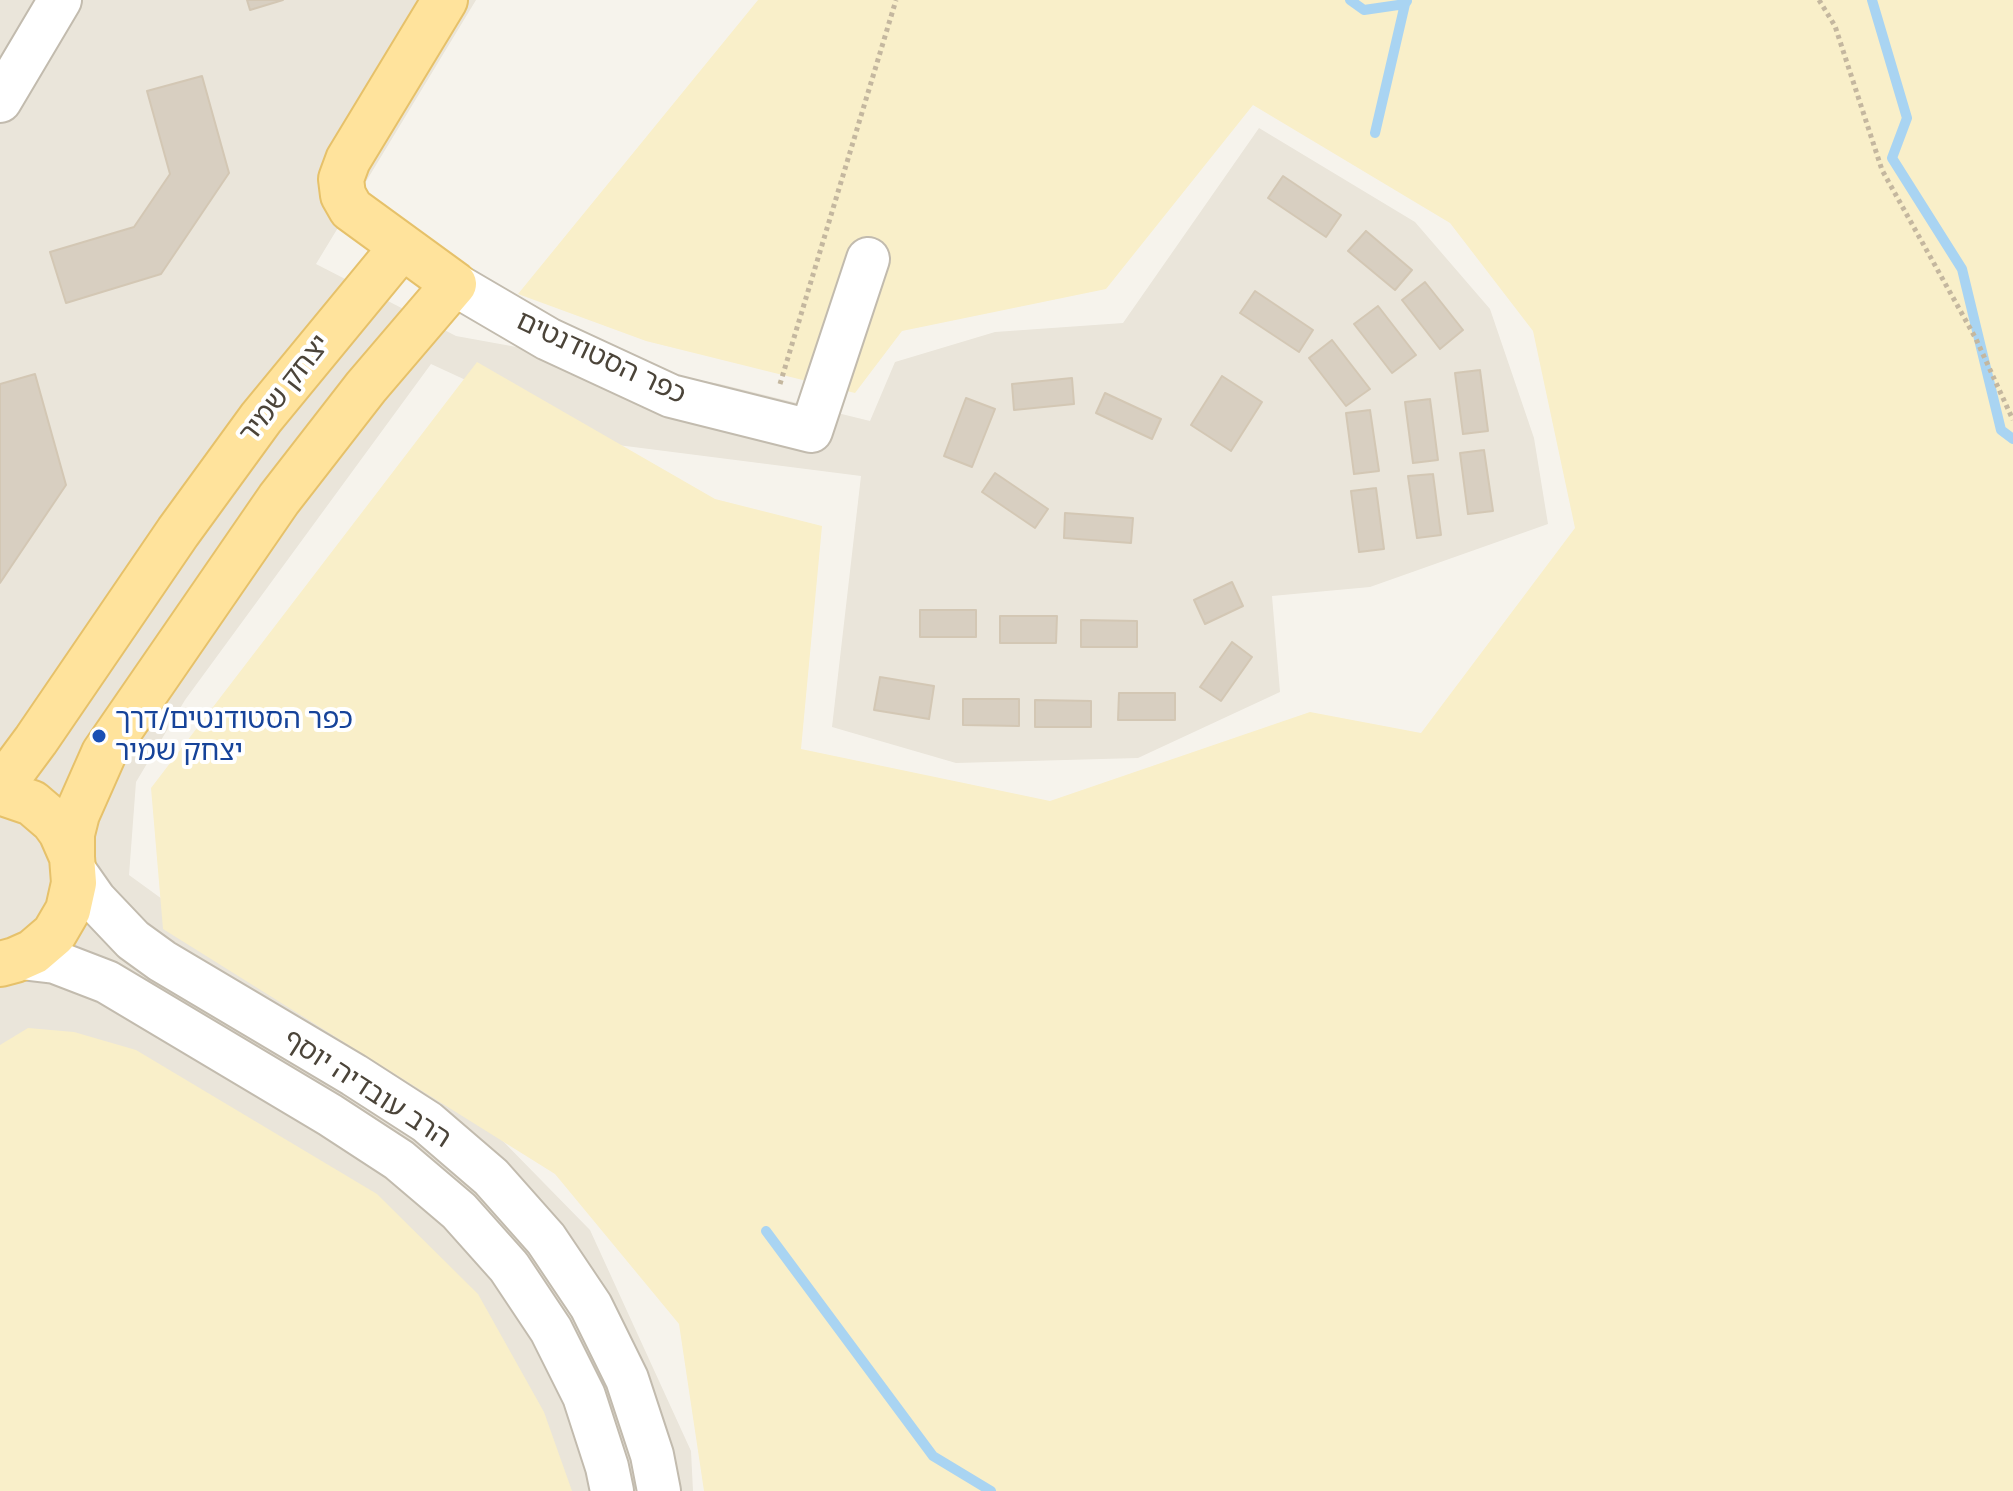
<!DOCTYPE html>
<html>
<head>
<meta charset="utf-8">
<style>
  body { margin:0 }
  canvas { display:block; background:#f6f3ec }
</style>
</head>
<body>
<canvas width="2013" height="1491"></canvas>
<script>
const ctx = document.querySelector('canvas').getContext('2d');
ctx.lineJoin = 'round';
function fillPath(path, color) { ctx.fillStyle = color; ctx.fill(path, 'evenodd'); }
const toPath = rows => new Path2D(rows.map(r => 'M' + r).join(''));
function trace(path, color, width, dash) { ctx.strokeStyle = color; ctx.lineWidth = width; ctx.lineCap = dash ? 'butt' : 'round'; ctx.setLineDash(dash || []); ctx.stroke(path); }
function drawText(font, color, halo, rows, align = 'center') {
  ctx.font = font + ' Figtree,"Noto Sans Hebrew",sans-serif'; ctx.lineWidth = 8; ctx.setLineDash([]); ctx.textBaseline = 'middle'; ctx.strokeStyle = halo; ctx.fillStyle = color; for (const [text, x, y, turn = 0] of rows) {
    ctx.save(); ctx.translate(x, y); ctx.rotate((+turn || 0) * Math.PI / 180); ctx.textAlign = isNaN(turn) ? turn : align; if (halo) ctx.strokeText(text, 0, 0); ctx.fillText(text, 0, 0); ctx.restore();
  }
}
fillPath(toPath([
  [0,0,476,0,316,264,456,336,720,384,870,421,895,362,995,332,1123,323,1259,128,1415,222,1490,309,1534,438,1548,524,1370,587,1272,596,1280,692,1138,758,956,763,832,727,861,476,602,443,431,364,185,700,136,782,129,875,286,989,496,1134,590,1230,691,1451,693,1491,0,1491]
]), '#eae5da');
fillPath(toPath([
  [758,0,2013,0,2013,1491,704,1491,679,1324,555,1174,163,929,151,788,477,362,715,499,822,526,801,749,1050,801,1310,712,1421,733,1575,528,1533,331,1450,223,1253,105,1106,289,902,331,855,393,646,341,518,294],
  [28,1028,74,1032,136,1050,377,1194,478,1294,544,1412,572,1491,0,1491,0,1045]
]), '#f9efc9');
trace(toPath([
  [1350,0,1364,10,1405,4,1407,1],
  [1872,0,1907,118,1892,158,1962,269,2001,430,2013,439],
  [1375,133,1405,4],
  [766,1231,933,1456,991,1491]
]), '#a9d4f2', 10);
const building = toPath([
  [247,0,283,0,250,10,247,0],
  [202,76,229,173,161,274,66,303,50,252,134,227,170,174,147,91,202,76],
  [1283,176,1341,215,1326,237,1268,198,1283,176],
  [1366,231,1412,270,1395,290,1348,251,1366,231],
  [1425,282,1463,330,1440,349,1402,300,1425,282],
  [1255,291,1313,330,1299,352,1240,313,1255,291],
  [1378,306,1416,355,1392,373,1354,324,1378,306],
  [1332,340,1370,389,1346,406,1309,358,1332,340],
  [1480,370,1488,431,1463,434,1455,373,1480,370],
  [35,374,66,485,0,583,0,384,35,374],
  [1222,376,1262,402,1231,451,1191,425,1222,376],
  [1072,378,1074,404,1014,410,1012,384,1072,378],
  [1105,393,1161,419,1152,439,1096,413,1105,393],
  [966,398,995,409,972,467,944,456,966,398],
  [1430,399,1438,460,1413,463,1405,402,1430,399],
  [1370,410,1379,471,1354,474,1346,413,1370,410],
  [1484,450,1493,511,1468,514,1460,453,1484,450],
  [995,473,1048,509,1035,528,982,492,995,473],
  [1433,474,1441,535,1417,538,1408,476,1433,474],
  [1376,488,1384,549,1359,552,1351,491,1376,488],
  [1065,513,1133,518,1131,543,1064,538,1065,513],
  [1232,582,1243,606,1205,624,1194,600,1232,582],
  [920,610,976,610,976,637,920,637,920,610],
  [1000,616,1057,616,1056,643,1000,643,1000,616],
  [1081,620,1137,621,1137,647,1081,647,1081,620],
  [1232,642,1252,657,1221,701,1200,687,1232,642],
  [880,677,934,686,929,719,874,710,880,677],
  [1119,693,1175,693,1175,720,1118,720,1119,693],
  [963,699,1019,699,1019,726,963,725,963,699],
  [1035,700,1091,701,1091,727,1035,727,1035,700]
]);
fillPath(building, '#d8cfc1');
trace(building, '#d3c7b4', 2);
const minor = toPath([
  [0,101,60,0],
  [454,284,548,339,671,396,811,431,868,259],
  [74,870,95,900,133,940,162,961,354,1075,427,1122,491,1177,546,1239,591,1306,627,1379,652,1455,659,1491],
  [21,958,55,962,107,982,330,1115,399,1160,459,1211,509,1267,551,1330,584,1396,607,1467,612,1491]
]);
const major = toPath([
  [0,781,16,767,36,740,178,532,261,418,401,248],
  [0,792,32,803,53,821,61,832,72,857,74,883,68,910,54,934,33,952,15,960,0,964],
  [72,857,72,834,77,814,104,753,279,499,366,387,454,284,351,209,343,195,341,179,348,160,445,0]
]);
trace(minor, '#c2bbae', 46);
trace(major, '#e6c16a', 48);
trace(toPath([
  [1819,0,1835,26,1882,170,1976,339,2013,420],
  [780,384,896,0]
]), '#c4b79f', 5, [4, 4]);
trace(minor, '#fff', 42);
trace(major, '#ffe39c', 44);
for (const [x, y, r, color] of [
  [99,736,8,"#1a4fb4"]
]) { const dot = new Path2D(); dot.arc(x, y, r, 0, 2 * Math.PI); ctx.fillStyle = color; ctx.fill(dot); trace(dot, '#fff', 3); }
drawText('28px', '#4b4439', '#fff', [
  ["כפר הסטודנטים",601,358,25],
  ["יצחק שמיר",285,389,-52],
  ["הרב עובדיה יוסף",367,1089,33]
]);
drawText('28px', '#164399', '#fff', [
  ["כפר הסטודנטים/דרך",115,720],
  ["יצחק שמיר",115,752]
], 'left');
</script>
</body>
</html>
